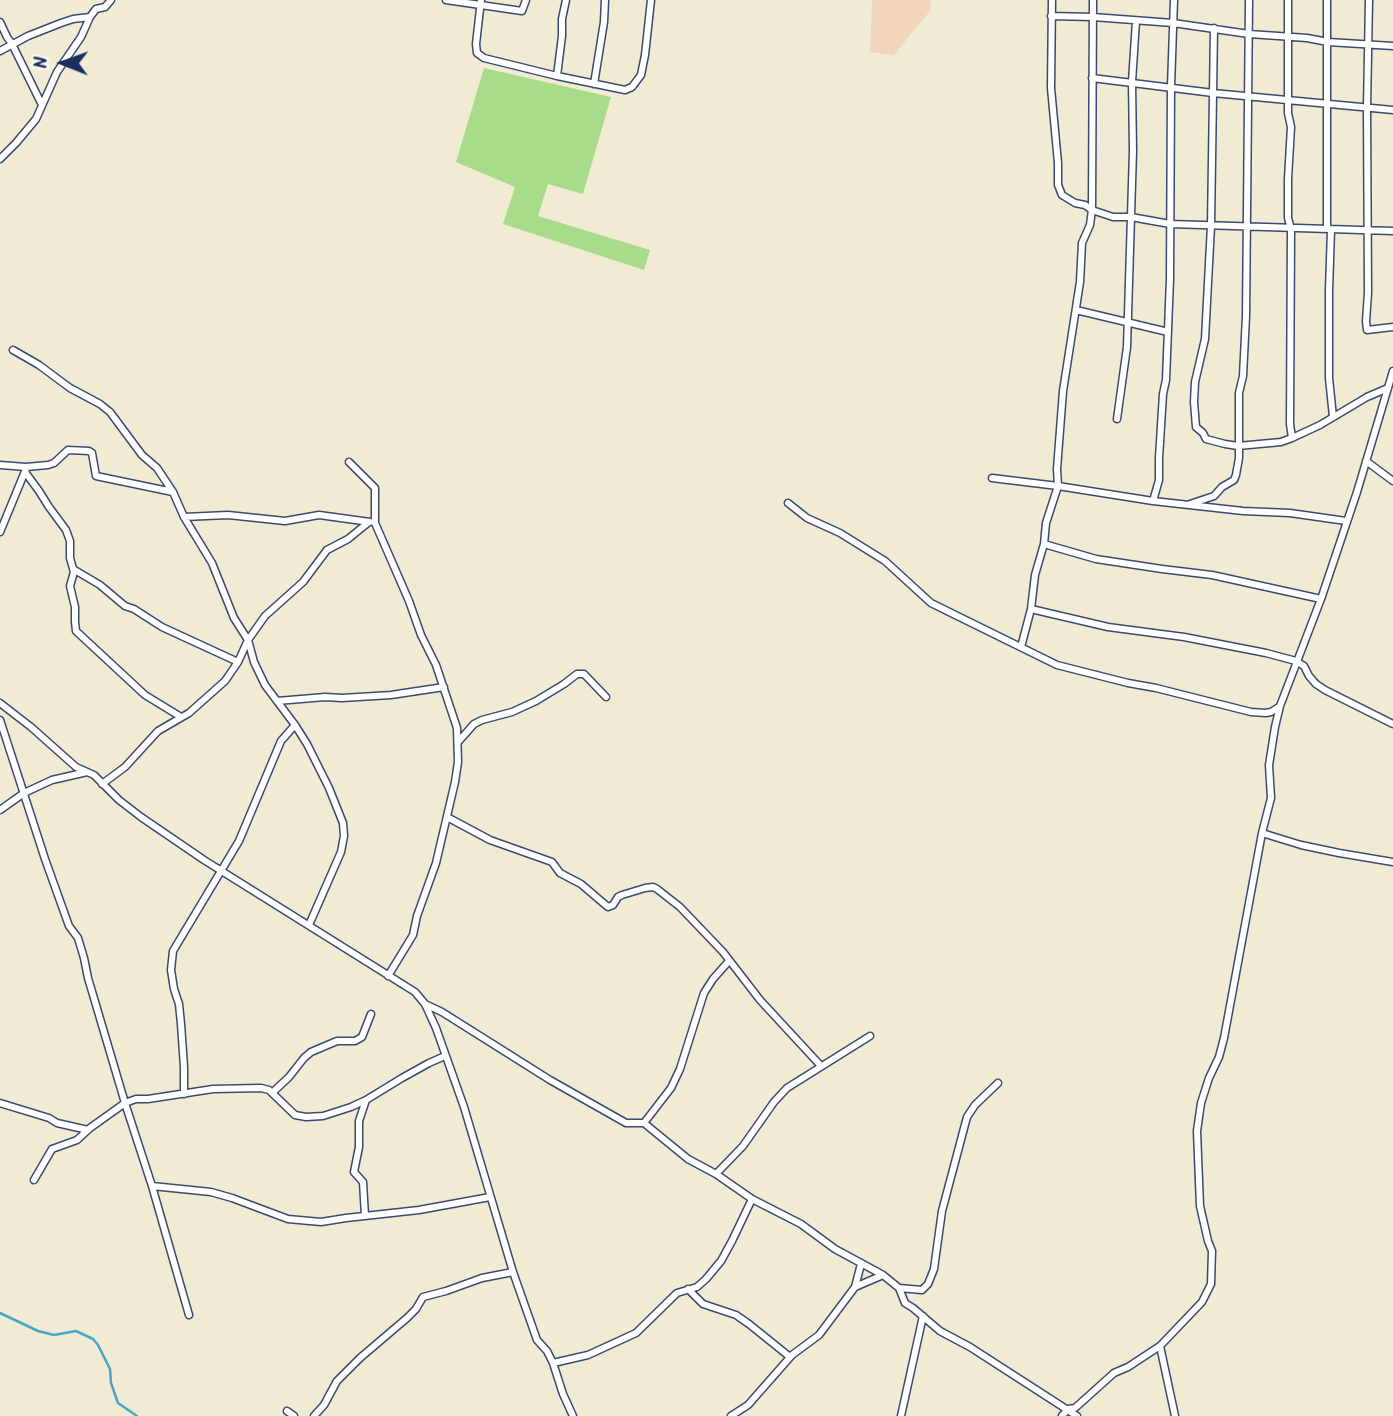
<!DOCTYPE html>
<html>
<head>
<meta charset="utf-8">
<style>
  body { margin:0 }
  #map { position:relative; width:1393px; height:1416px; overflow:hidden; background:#f1ebd4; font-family:Kalam,sans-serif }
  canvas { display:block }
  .north { position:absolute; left:28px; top:28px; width:70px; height:70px; -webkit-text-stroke:5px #fbf7ec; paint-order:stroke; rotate:271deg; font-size:19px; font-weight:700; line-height:28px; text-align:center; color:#1b2f5e }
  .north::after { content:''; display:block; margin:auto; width:24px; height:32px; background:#1b2f5e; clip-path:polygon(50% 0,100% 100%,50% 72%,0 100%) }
</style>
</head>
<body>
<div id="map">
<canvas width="1393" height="1416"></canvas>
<div class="north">N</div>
</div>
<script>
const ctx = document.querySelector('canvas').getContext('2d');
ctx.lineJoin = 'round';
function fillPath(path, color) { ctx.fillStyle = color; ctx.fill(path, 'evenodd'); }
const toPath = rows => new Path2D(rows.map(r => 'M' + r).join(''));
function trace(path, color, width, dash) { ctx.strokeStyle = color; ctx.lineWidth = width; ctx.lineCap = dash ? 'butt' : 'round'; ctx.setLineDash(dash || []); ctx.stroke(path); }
fillPath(toPath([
  [872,0,931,0,930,11,894,55,870,52]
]), '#f1d5bd');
fillPath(toPath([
  [484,68,611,97,583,194,548,184,538,216,650,250,644,270,503,224,515,187,456,162]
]), '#a8dc8b');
trace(toPath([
  [0,1313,38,1331,54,1335,76,1331,93,1339,98,1345,110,1369,111,1383,118,1403,137,1416]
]), '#47a5c6', 2.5);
const street = toPath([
  [446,0,522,11,526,0],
  [481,0,476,44,477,53,484,58,557,76,625,90,632,87,641,75,645,55,651,0],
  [1052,0,1051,88,1058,163,1058,185,1062,195,1075,203,1085,205,1092,210,1113,217,1131,217,1170,224,1393,231],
  [1288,0,1288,113,1291,127,1288,179,1288,218,1291,229,1290,424,1292,438],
  [1327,0,1327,227,1331,230,1329,290,1329,378,1333,417],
  [1369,0,1367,108,1368,293,1366,321,1367,330,1393,327],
  [1051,16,1093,17,1173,23,1249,34,1307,38,1328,42,1393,46],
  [0,22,7,37,12,44,42,105],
  [1214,28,1211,226,1205,339,1195,382,1194,402,1196,427,1203,433,1206,439,1225,444,1238,446,1281,442,1292,438,1320,425,1367,397,1388,388],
  [0,51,28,36,61,23,73,19,90,17],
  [557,76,562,36,562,19,566,0],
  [1092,78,1213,93,1393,110],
  [594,84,604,22,605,0],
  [0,159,16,143,36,119,57,72,81,37,90,17,96,9,105,7,111,0],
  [1076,310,1168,332],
  [13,350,39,365,70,388,100,404,110,412,142,455,157,468,173,492,184,517,212,563,234,618,248,640,254,662,265,685,295,725,307,744,329,788,343,823,344,836,341,852,309,925],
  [1117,419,1127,347,1133,151,1132,82,1136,21],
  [1366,461,1393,481],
  [349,462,375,488,375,523,409,601,421,635,436,665,457,728,458,762,455,782,436,863,417,916,413,935,388,976],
  [0,465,26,467,48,465,54,463,68,450,89,451,92,453,96,476,173,492],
  [25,472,39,491,49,507,66,530,70,541,70,558,74,572,70,586,75,607,75,622,76,631,145,695,181,717],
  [992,478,1058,486,1153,501,1243,511,1290,513,1346,521],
  [1153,501,1159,480,1159,458,1163,394,1166,380,1170,279,1171,87,1174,0],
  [788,503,807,518,840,533,885,561,931,603,1057,665,1128,683,1156,688,1251,712,1266,713,1271,712,1279,707],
  [1190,504,1214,496,1222,487,1234,480,1236,475,1239,458,1239,393,1243,376,1246,316,1249,0],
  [184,517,228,515,285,521,319,515,370,522],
  [0,532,26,469],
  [1044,544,1096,559,1162,569,1212,575,1321,599],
  [73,569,100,585,125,606,134,609,162,627,238,662],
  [1031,609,1108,627,1184,637,1266,653,1296,661,1304,666,1309,676,1316,684,1325,690,1393,724],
  [1021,647,1031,609,1035,575,1044,544,1046,523,1058,486,1057,469,1063,391,1080,282,1082,243,1090,225,1092,210,1093,0],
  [277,701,325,697,342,698,391,695,444,687],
  [0,703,31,727,76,767,94,775,119,800,141,817,204,860,415,992,425,1004,442,1012,550,1080,626,1123,644,1123,688,1159,716,1174,752,1199,801,1224,835,1249,883,1275,899,1288,905,1303,913,1308,940,1331,970,1347,1077,1416],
  [0,720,45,859,69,926,78,938,84,958,88,978,125,1103,152,1186,189,1315],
  [458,742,474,724,482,720,512,712,536,701,564,684,577,674,584,674,606,697],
  [102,784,125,767,158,731,189,713,225,681,238,662,248,640,265,616,303,582,327,550,348,539,369,522],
  [0,810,24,793,52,780,87,772],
  [447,817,490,840,552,862,560,873,581,884,608,907,613,905,618,897,622,895,645,888,653,887,657,889,680,907,723,952,760,1000,821,1066],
  [1262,833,1301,845,1339,853,1393,862],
  [425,1004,436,1028,464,1107,513,1272,537,1340,547,1351,553,1363,563,1394,573,1416],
  [272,1093,289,1077,304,1058,311,1052,337,1041,355,1041,362,1037,371,1014],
  [184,1094,184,1067,181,1024,179,1004,174,989,171,970,173,951,239,841,281,741,295,725],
  [0,1103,49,1118,57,1123,88,1130],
  [644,1123,671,1088,680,1069,704,993,713,979,729,961],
  [716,1174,743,1146,774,1102,787,1088,870,1036],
  [34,1180,52,1149,77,1140,90,1128,125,1103,136,1099,148,1099,213,1089,261,1088,269,1090,295,1115,306,1117,323,1116,351,1107,366,1100,402,1078,429,1063,445,1056],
  [152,1186,211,1192,232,1198,288,1219,321,1222,346,1218,419,1210,490,1197],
  [365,1216,363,1182,354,1172,359,1147,359,1121,366,1100],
  [855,1287,883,1275],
  [899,1288,922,1290,928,1284,934,1269,942,1211,967,1117,975,1105,998,1083],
  [688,1289,703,1304,736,1315,749,1324,790,1357],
  [1160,1346,1175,1416],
  [553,1363,588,1355,636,1333,677,1293,697,1287,706,1279,721,1261,732,1241,752,1199],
  [287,1411,294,1416],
  [314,1416,324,1405,337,1381,360,1358,407,1318,416,1309,423,1297,446,1291,482,1278,513,1272],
  [731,1416,748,1405,792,1355,819,1335,855,1287,861,1264],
  [901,1416,923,1316],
  [1062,1416,1068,1409,1075,1408,1114,1373,1128,1367,1160,1346,1202,1302,1211,1284,1212,1251,1208,1241,1200,1206,1197,1131,1201,1103,1209,1078,1219,1057,1224,1038,1262,833,1271,798,1269,765,1275,727,1280,706,1321,599,1357,492,1393,371]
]);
trace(street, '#3b4b70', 9);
trace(street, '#fff', 6);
</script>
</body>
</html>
